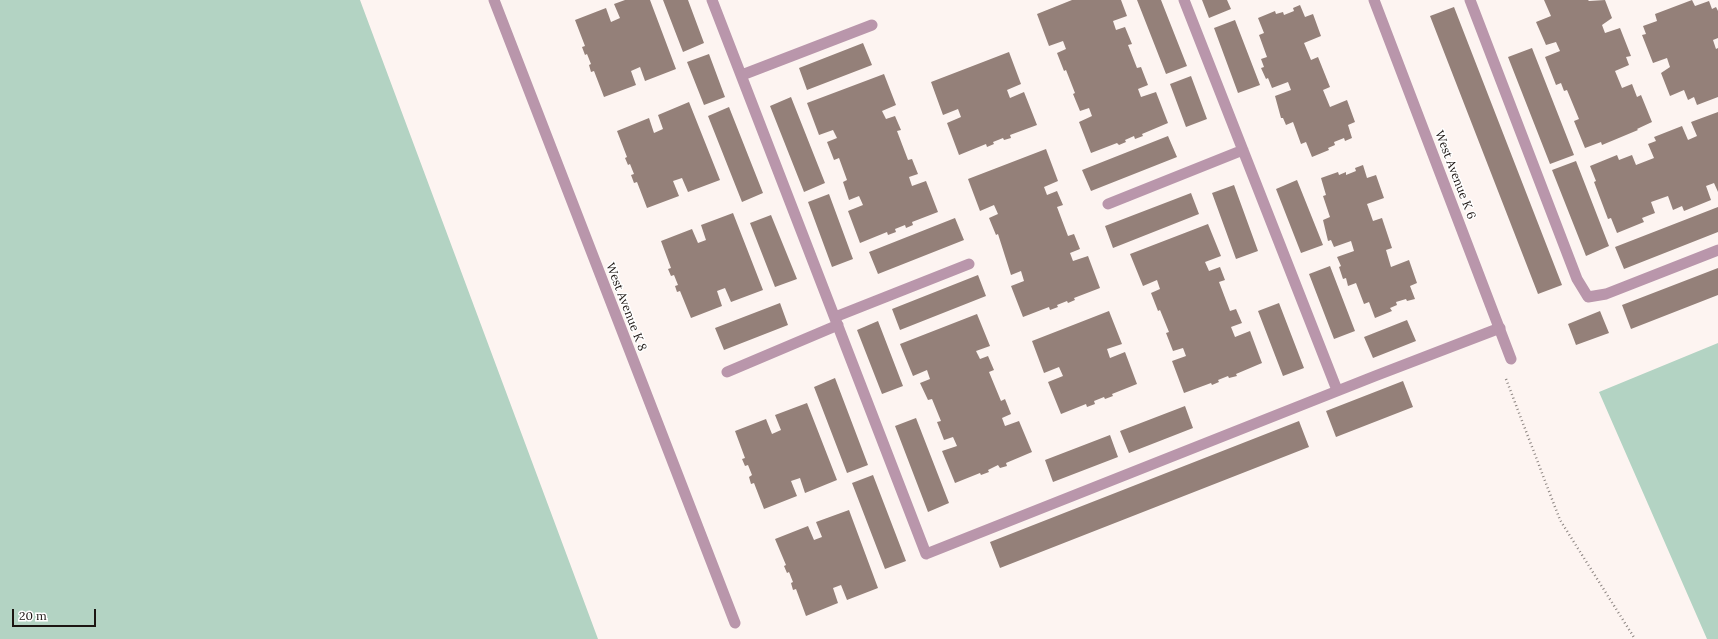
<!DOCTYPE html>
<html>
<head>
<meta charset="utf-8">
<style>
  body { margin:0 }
  #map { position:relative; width:1718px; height:639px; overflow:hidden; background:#fdf4f1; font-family:Lora,serif }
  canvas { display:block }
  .scale { position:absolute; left:12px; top:609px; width:84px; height:18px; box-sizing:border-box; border:2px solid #1c1512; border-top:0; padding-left:5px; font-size:12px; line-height:14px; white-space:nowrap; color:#1c1512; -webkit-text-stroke:3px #fff; paint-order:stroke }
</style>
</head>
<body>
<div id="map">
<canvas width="1718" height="639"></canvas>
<div class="scale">20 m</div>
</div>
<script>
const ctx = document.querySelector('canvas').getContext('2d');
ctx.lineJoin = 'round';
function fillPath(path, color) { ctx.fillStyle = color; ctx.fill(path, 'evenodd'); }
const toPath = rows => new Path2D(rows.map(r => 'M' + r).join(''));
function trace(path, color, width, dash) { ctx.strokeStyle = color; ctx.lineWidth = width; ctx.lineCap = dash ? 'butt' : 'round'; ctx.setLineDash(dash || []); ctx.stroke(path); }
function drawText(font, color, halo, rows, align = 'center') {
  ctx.font = font + ' Lora,serif'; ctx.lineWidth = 3; ctx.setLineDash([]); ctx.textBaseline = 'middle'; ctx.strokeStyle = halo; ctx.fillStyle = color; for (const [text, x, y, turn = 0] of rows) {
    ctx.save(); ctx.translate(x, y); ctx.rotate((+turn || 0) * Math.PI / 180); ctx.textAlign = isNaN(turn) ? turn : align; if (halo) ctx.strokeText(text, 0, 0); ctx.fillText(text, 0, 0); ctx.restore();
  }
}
fillPath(toPath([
  [0,0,360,0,598,639,0,639],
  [1718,343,1718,639,1707,639,1599,392]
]), '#b3d3c3');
fillPath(toPath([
  [625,0,650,0,676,69,645,81,640,67,631,71,636,85,604,97,594,71,591,72,589,65,591,64,587,54,585,55,582,47,585,46,575,20,606,8,611,22,620,18,614,4],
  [663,0,688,0,704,43,683,52],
  [1072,0,1121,0,1127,16,1113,21,1116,30,1125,27,1132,44,1128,45,1137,68,1141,67,1148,85,1138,89,1141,97,1156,92,1168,123,1142,134,1143,136,1135,139,1134,136,1125,140,1126,142,1119,145,1117,143,1091,153,1079,122,1092,116,1089,108,1080,111,1073,94,1075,93,1066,70,1064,71,1057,53,1066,49,1063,41,1049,46,1037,14],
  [1137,0,1161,0,1187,66,1166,74],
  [1202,0,1227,0,1231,9,1209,18],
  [1544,0,1588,0,1589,1,1605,0,1612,18,1602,25,1605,33,1620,28,1631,56,1626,57,1629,65,1615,71,1622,88,1632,84,1637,97,1641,95,1652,122,1637,129,1638,130,1602,145,1601,142,1585,148,1574,121,1579,119,1567,90,1564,91,1561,83,1556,85,1545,57,1560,51,1556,42,1546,45,1536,22,1551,16],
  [1692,0,1695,6,1709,1,1712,9,1716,7,1718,11,1718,38,1713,40,1716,49,1718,48,1718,97,1697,105,1694,97,1688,100,1684,90,1670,96,1661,73,1670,67,1667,58,1653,63,1642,35,1646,34,1643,26,1657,21,1655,14],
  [1300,5,1305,17,1313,14,1321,36,1304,43,1311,60,1318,57,1330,87,1323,90,1330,107,1347,100,1355,122,1348,125,1352,138,1345,141,1344,138,1334,142,1335,145,1328,148,1329,150,1312,157,1306,142,1301,144,1293,122,1286,125,1283,118,1281,118,1275,96,1291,90,1288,82,1272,88,1268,78,1266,79,1261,68,1264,67,1261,59,1267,57,1259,35,1264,33,1258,18,1275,11,1276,14,1283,12,1284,15,1294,11,1293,8],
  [1454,7,1562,285,1538,294,1430,16],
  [1235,20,1260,85,1238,93,1214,28],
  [863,43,872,65,807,90,799,68],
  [1532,48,1574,155,1550,164,1508,57],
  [1009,52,1021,84,1007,90,1010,98,1024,92,1037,125,1010,135,1011,138,1004,140,1003,138,993,142,994,144,987,147,986,144,959,155,947,123,961,117,958,109,943,115,931,82],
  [709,54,725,97,704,105,687,62],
  [884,74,896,105,882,111,886,119,895,116,901,130,897,131,908,160,912,159,918,174,909,177,912,186,926,181,938,212,912,222,913,225,906,228,905,225,895,229,896,232,888,235,887,232,860,243,848,211,863,205,859,196,849,200,843,182,847,180,839,158,834,160,827,142,837,138,833,130,819,135,807,103],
  [1191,76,1207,119,1186,127,1170,84],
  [791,97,825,183,804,192,770,106],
  [689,102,720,180,688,192,682,178,673,181,679,196,647,208,637,182,634,183,631,175,634,174,630,164,628,165,625,158,627,157,617,131,649,118,654,133,663,129,658,115],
  [729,107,763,193,742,202,708,116],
  [1718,112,1718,192,1714,183,1706,186,1711,200,1684,211,1682,206,1673,210,1668,196,1651,202,1655,213,1642,218,1644,222,1617,233,1611,218,1608,219,1594,182,1596,181,1590,166,1617,155,1619,160,1632,155,1636,165,1654,158,1648,144,1656,141,1654,137,1682,126,1688,140,1697,136,1691,122],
  [1168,136,1177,157,1091,191,1082,170],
  [1046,149,1058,181,1044,187,1047,195,1057,191,1063,205,1057,207,1068,236,1074,234,1080,249,1070,253,1073,261,1088,256,1100,288,1074,298,1075,300,1068,303,1067,301,1057,305,1058,307,1050,310,1049,307,1023,317,1011,286,1024,281,1021,271,1011,275,998,234,996,235,989,218,998,214,994,205,980,211,968,179],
  [1576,161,1609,246,1586,256,1552,170],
  [1363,165,1367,178,1376,175,1384,198,1367,204,1373,221,1382,218,1392,248,1386,250,1391,267,1409,260,1417,283,1410,286,1415,299,1407,301,1406,299,1396,302,1397,305,1390,308,1392,311,1375,318,1369,302,1364,304,1356,283,1348,286,1346,278,1343,279,1339,267,1341,266,1337,257,1354,251,1351,241,1334,247,1331,240,1328,241,1323,220,1330,217,1323,196,1326,195,1321,178,1338,172,1339,175,1346,172,1346,175,1356,171,1355,168],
  [1297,180,1323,245,1301,253,1276,189],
  [1234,185,1258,251,1236,259,1212,193],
  [1191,193,1199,214,1113,248,1105,226],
  [829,194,853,259,832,267,808,202],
  [1718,207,1718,232,1624,269,1615,247],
  [733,213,763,290,731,302,725,288,717,291,722,306,691,318,680,291,677,292,675,286,678,285,674,275,671,276,668,269,671,268,661,241,692,229,698,243,706,240,701,225],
  [771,215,797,279,775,287,750,223],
  [955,218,964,240,878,274,869,252],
  [1208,224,1221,256,1205,262,1209,271,1220,267,1225,280,1219,282,1230,311,1236,309,1242,323,1231,327,1235,337,1250,331,1262,363,1236,374,1237,376,1229,378,1228,376,1218,380,1219,382,1212,385,1211,383,1184,393,1172,361,1186,356,1183,348,1173,351,1166,333,1169,332,1160,310,1158,311,1151,293,1160,289,1157,280,1143,286,1130,254],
  [1330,266,1355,331,1334,339,1309,274],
  [1718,268,1718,295,1631,329,1622,305],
  [978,275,986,296,900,330,892,309],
  [780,303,788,325,724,350,715,328],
  [1279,303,1304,368,1283,376,1258,311],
  [1109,311,1122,344,1107,349,1110,358,1125,352,1137,384,1112,394,1113,396,1105,399,1104,397,1094,401,1095,404,1087,407,1086,404,1061,414,1048,382,1063,376,1059,367,1044,373,1032,341],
  [1600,311,1609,333,1576,345,1568,324],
  [977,314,990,346,976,351,980,359,988,356,994,370,989,372,1001,401,1005,399,1011,414,1002,418,1005,426,1019,421,1032,452,1006,463,1007,466,1000,468,998,465,988,470,989,472,981,475,980,473,955,483,942,451,957,446,953,437,944,440,937,422,941,421,932,399,928,400,920,383,930,379,927,370,913,376,900,344],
  [1407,320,1416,341,1373,358,1364,337],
  [878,321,903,386,882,394,857,330],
  [835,378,868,465,847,473,814,387],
  [1403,381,1413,407,1336,437,1326,411],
  [807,403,837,480,805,493,800,478,791,481,797,496,764,509,754,483,751,484,749,477,752,475,748,465,745,466,742,459,745,458,735,431,766,419,772,434,781,430,775,415],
  [1185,406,1193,428,1129,453,1120,431],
  [916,418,949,503,928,512,895,426],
  [1299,421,1309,447,1000,568,990,542],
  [1110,435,1118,457,1053,482,1045,460],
  [873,475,906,561,885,569,852,483],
  [849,510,878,588,847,600,841,585,833,588,838,603,806,616,796,589,793,590,791,583,793,582,789,572,787,573,784,566,786,565,775,539,808,526,814,540,822,537,816,522]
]), '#948079');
trace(toPath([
  [1506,379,1560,520,1635,639]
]), '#8c8481', 2.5, [1, 3]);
trace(toPath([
  [712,0,926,554,1375,376,1500,328],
  [1184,0,1337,390],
  [1470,0,1577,279,1588,297,1606,294,1718,250],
  [742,75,872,25],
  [1108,204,1243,150],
  [835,317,969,264],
  [727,372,838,325]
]), '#b996ab', 11);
trace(toPath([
  [1374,0,1511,359]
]), '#b996ab', 11);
trace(toPath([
  [494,0,735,623]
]), '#b996ab', 11);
drawText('12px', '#1c1512', '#fff', [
  ["West Avenue K 6",1455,175,69],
  ["West Avenue K 8",626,307,69]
]);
</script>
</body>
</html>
